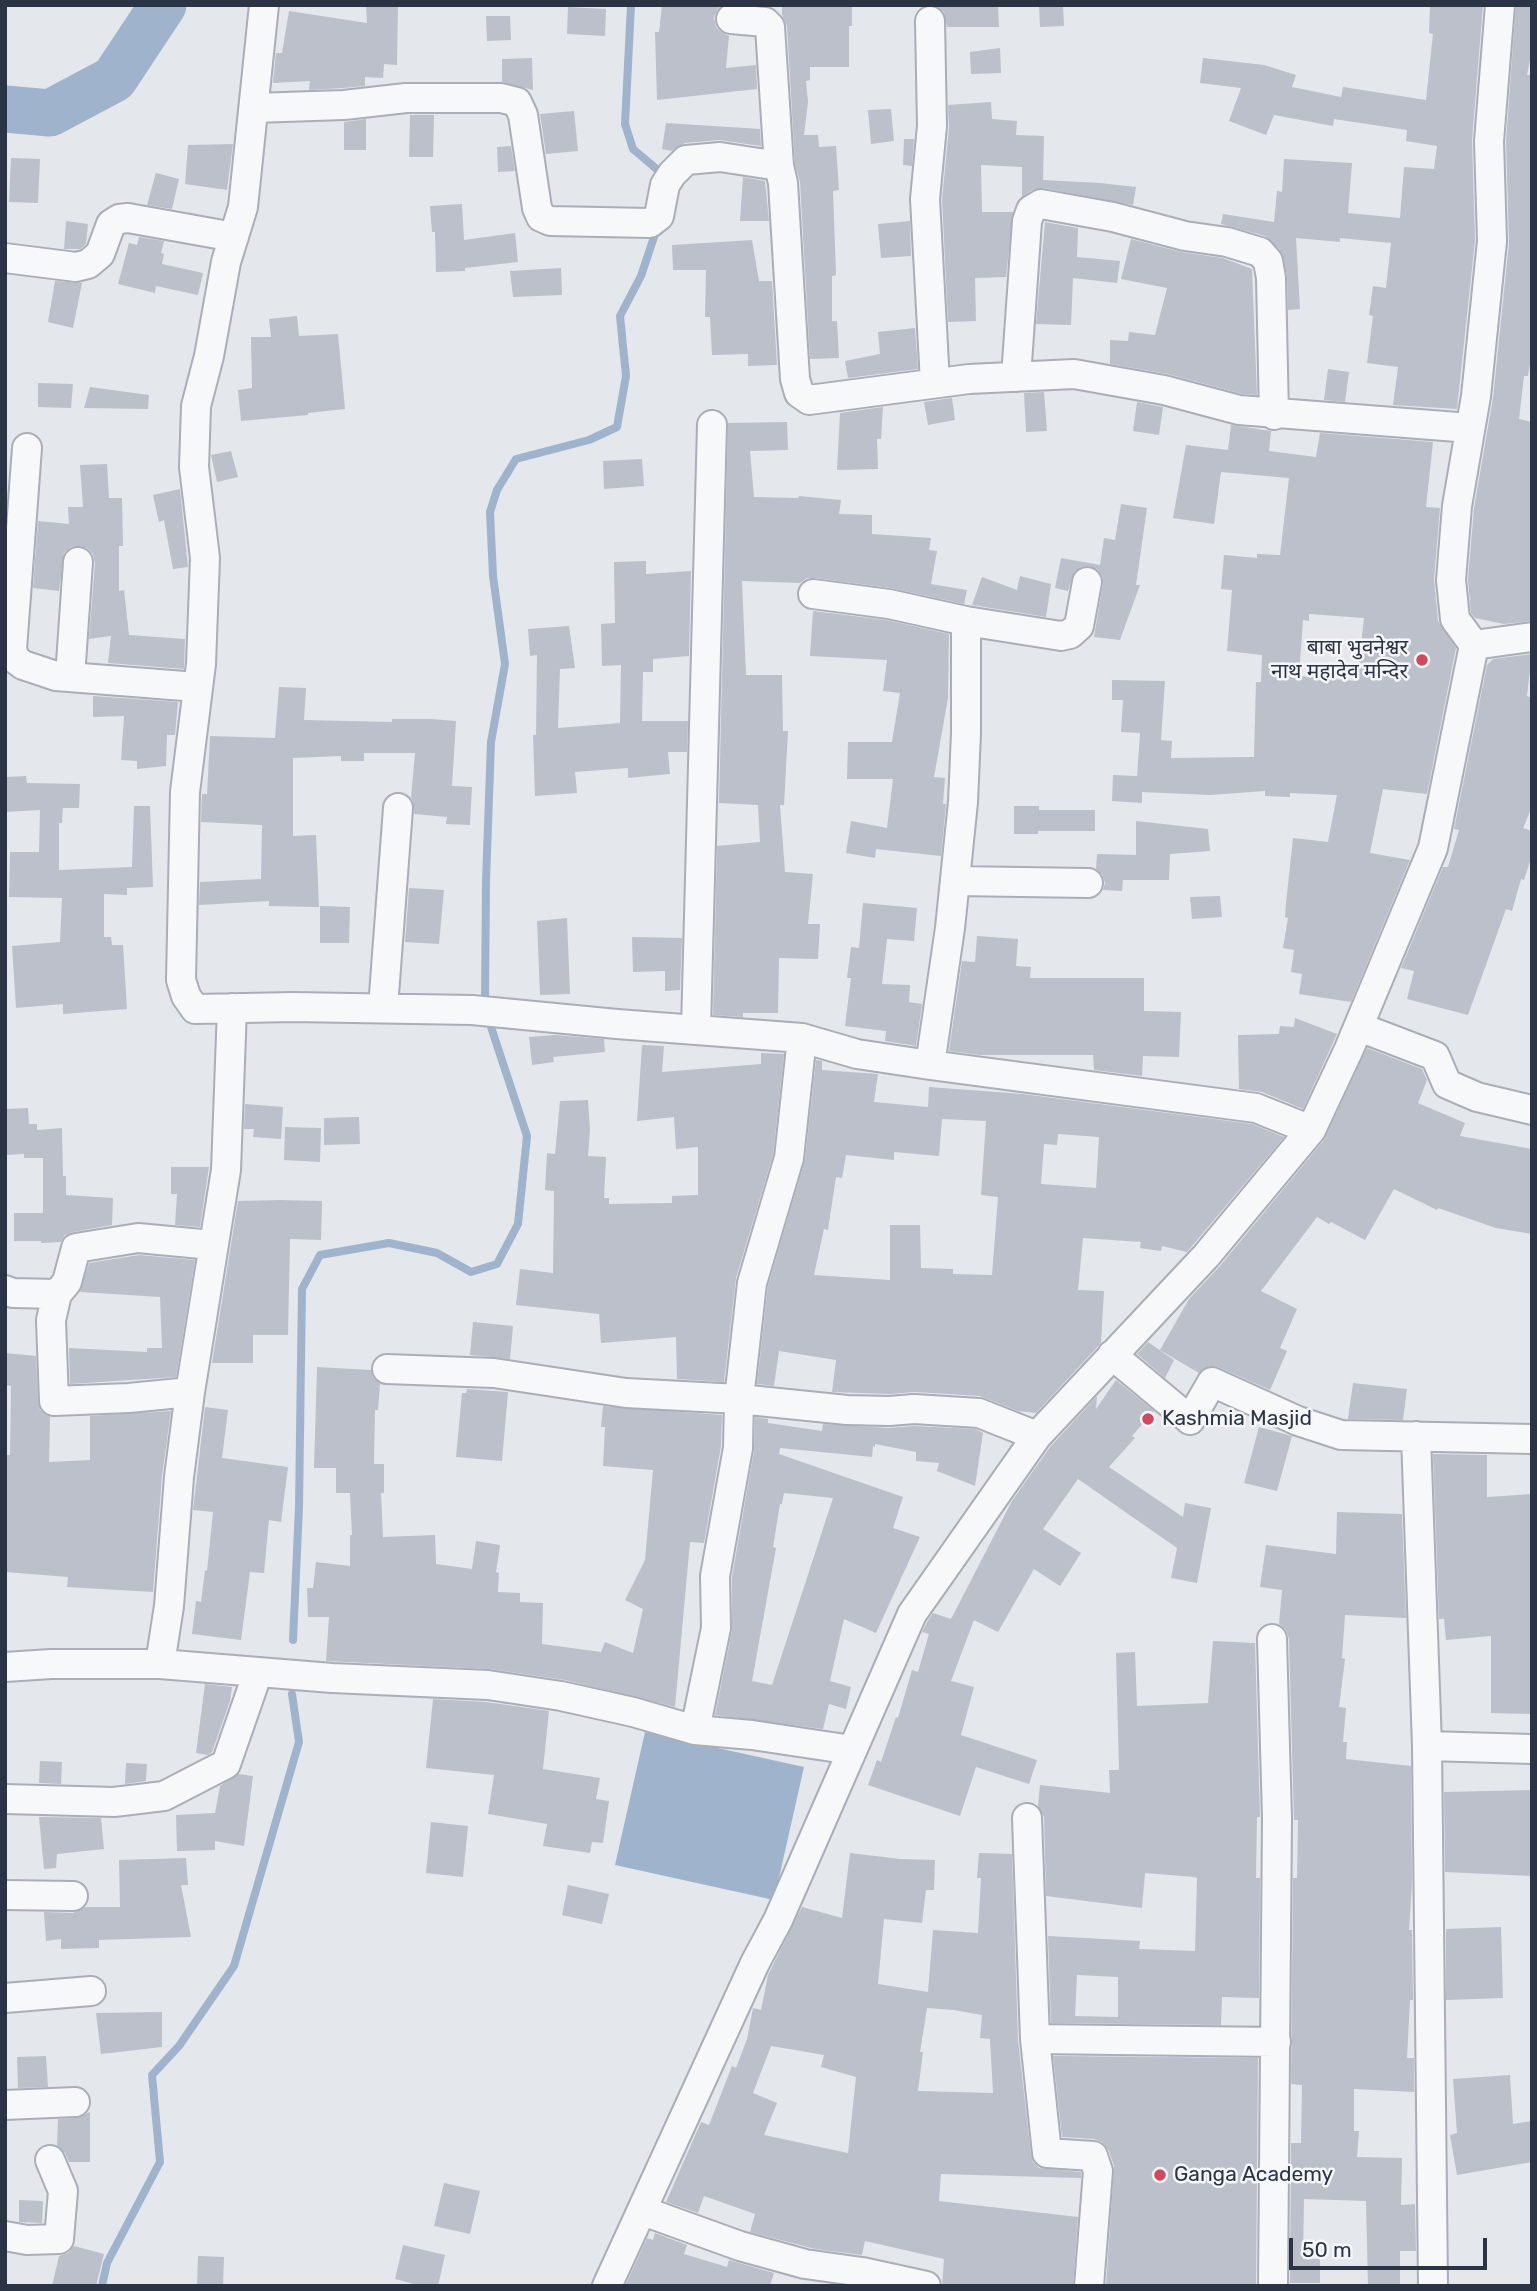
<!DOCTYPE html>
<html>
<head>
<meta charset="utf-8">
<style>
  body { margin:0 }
  #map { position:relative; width:1537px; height:2291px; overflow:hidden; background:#e4e7ec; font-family:Rubik,sans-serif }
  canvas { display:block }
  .frame { position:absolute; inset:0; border:7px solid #2b3445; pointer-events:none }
  .scale { position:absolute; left:1289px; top:2238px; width:198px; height:32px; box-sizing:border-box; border:4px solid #2b3445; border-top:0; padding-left:9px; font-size:21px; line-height:24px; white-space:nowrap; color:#2b3445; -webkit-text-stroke:5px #f4f6f9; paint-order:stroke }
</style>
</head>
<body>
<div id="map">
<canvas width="1537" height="2291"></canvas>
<div class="frame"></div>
<div class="scale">50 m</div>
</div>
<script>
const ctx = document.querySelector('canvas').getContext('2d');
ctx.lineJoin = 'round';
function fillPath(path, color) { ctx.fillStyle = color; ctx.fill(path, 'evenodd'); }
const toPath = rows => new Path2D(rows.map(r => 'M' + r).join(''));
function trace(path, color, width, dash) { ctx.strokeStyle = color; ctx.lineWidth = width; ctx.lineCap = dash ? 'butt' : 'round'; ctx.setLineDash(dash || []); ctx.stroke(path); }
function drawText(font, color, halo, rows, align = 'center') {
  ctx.font = font + ' Rubik,"Noto Sans Devanagari",sans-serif'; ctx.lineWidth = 5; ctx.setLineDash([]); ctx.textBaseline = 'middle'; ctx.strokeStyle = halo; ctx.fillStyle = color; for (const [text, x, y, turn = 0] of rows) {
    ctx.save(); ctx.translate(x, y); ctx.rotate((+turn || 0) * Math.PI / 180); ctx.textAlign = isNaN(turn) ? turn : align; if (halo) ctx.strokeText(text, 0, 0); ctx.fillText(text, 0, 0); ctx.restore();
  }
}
fillPath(toPath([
  [645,1732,804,1767,774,1900,615,1865]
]), '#9fb4cc');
trace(toPath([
  [631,5,625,124,633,149,666,177],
  [485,998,486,881,491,742,505,664,493,576,490,512,497,490,516,459,589,440,617,427,626,376,620,316,641,276,657,228],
  [293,1640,299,1507,302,1289,320,1255,389,1243,437,1253,471,1272,497,1264,518,1224,527,1136,489,1021],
  [102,2286,107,2263,160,2162,152,2075,179,2046,234,1966,299,1742,292,1694]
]), '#9fb4cc', 8);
trace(toPath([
  [5,109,50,113,114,79,163,5]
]), '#9fb4cc', 47);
fillPath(toPath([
  [366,5,398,5,397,65,384,64,383,78,365,77,365,86,343,88,309,90,310,81,273,83,276,53,282,53,289,11,367,23],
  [662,5,722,5,717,10,714,18,716,27,721,32,729,36,726,68,756,65,757,89,657,100,655,32,659,32],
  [782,5,852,5,852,26,849,26,849,67,810,67,810,80,806,81,808,102,804,135,818,135,819,147,836,146,839,190,833,191,836,275,832,276,832,321,837,321,839,358,810,359,800,182,795,164,787,26,782,15],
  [934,5,998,5,999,27,947,27,944,12],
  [1039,5,1063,5,1064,26,1040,27],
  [1430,5,1483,5,1472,140,1475,240,1457,409,1393,405,1398,367,1367,363,1373,316,1369,315,1373,286,1386,288,1391,243,1340,238,1340,242,1296,238,1300,309,1288,310,1287,275,1280,250,1265,236,1221,224,1223,214,1274,222,1277,191,1282,192,1284,159,1352,163,1348,213,1400,218,1404,167,1434,169,1437,146,1406,141,1407,130,1334,119,1333,126,1274,115,1266,135,1229,121,1241,88,1200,83,1203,58,1264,65,1296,75,1292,87,1341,97,1343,87,1426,100,1433,34,1429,33],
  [1516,5,1532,5,1532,50,1527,75,1532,75,1532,352,1528,376,1524,376,1519,419,1532,422,1532,621,1504,624,1475,618,1471,613,1468,580,1474,508,1493,398,1509,243,1506,141],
  [568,7,606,9,605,36,567,34],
  [486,16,510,16,511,40,487,41],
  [1000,48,1001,73,971,74,970,52],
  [532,58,533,90,502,82,502,59],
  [991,102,992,119,1017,121,1016,135,1044,136,1043,180,1100,183,1136,187,1133,205,1044,188,1032,190,1022,197,1022,167,981,165,982,212,1013,212,1006,277,975,278,976,321,948,322,942,199,949,128,948,105],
  [891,109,894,141,871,144,868,110],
  [574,111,578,151,546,154,540,114],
  [410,115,434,115,433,157,409,157],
  [366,119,366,150,344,150,344,122],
  [666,123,760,129,761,146,719,140,685,143,672,151,662,149],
  [904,139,914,139,912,166,903,165],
  [233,144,227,190,185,184,188,145],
  [511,146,515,171,498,172,497,147],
  [11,158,40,159,38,203,9,202],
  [156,173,179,179,172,209,147,205],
  [743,177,765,181,769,221,740,221],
  [462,204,464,240,515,233,518,262,465,268,465,271,436,272,435,232,432,232,430,206],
  [66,221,88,224,86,244,80,249,64,249],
  [910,221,911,256,881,258,878,224],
  [1045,222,1078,228,1077,257,1120,261,1117,283,1073,278,1071,325,1036,324],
  [139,237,164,241,161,253,164,254,162,264,203,273,198,295,156,286,155,293,118,284,129,243,137,245],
  [1131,239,1181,252,1223,258,1252,269,1257,395,1242,394,1168,374,1110,364,1110,340,1128,341,1129,332,1155,335,1167,288,1121,279],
  [752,240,759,281,772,281,777,365,748,366,748,354,712,355,710,317,705,317,706,270,673,270,672,245],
  [561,268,562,295,513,297,510,271],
  [55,281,82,283,73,328,48,322],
  [297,316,299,336,338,334,345,409,308,413,308,415,241,421,238,390,252,388,251,337,271,337,269,319],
  [915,328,918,369,848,378,845,361,880,354,878,332],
  [1328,369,1349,372,1345,402,1324,400],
  [38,383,73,384,71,408,38,407],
  [90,387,149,395,148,409,84,408],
  [1044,392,1047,431,1026,432,1024,393],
  [952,398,955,420,928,425,924,402],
  [1137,402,1163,407,1159,435,1133,431],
  [883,407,881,439,877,439,878,469,837,470,840,413],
  [787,422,788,450,750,451,754,497,798,498,799,496,841,500,839,514,872,515,872,534,931,538,929,550,937,551,931,584,967,590,964,604,891,588,815,578,807,578,800,583,742,581,746,675,782,675,783,731,788,731,784,805,780,805,785,872,813,874,808,924,820,924,818,959,779,958,778,1013,743,1013,743,1017,713,1015,717,846,760,842,758,805,719,803,728,423],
  [1231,425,1271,431,1269,451,1316,457,1320,433,1433,442,1426,507,1440,508,1434,579,1438,621,1456,648,1427,794,1383,789,1370,853,1410,860,1351,1002,1299,994,1302,974,1291,972,1294,950,1283,948,1288,918,1285,917,1286,903,1293,838,1328,842,1337,795,1290,793,1290,797,1265,796,1265,791,1210,795,1142,792,1142,803,1112,801,1113,775,1137,776,1140,733,1121,732,1123,700,1112,700,1112,680,1165,681,1161,740,1172,741,1171,758,1254,757,1256,682,1261,682,1262,655,1227,651,1232,590,1221,589,1224,555,1257,558,1257,554,1280,555,1289,478,1221,472,1214,524,1173,518,1186,445,1228,450],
  [1309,614,1364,618,1357,681,1299,676,1303,620,1309,621],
  [231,451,238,477,217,482,211,455],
  [642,459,644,486,604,489,603,461],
  [107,464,109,498,122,498,123,546,119,546,119,591,124,590,129,635,185,639,184,669,108,663,111,636,89,639,95,563,93,554,87,548,80,546,71,547,64,553,59,591,33,588,38,521,69,524,68,507,83,507,80,465],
  [180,489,188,567,173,569,164,520,159,522,153,495],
  [1121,504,1147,508,1136,585,1140,585,1120,640,1094,637,1103,584,1102,576,1097,569,1089,566,1081,567,1074,572,1068,591,1055,588,1061,558,1100,565,1104,538,1115,540],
  [646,561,646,574,691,571,689,656,653,659,653,672,643,672,642,721,688,721,687,752,668,752,670,774,628,778,628,768,575,772,577,793,535,796,533,735,536,735,537,655,530,656,528,629,569,626,575,668,560,669,558,728,620,723,621,665,602,666,601,624,615,623,614,562],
  [1020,576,1051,584,1046,617,972,605,982,577,1017,590],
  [813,611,886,620,949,634,948,698,934,777,945,778,943,804,946,804,941,856,876,849,875,858,846,853,851,821,887,828,893,779,847,779,848,742,892,742,900,693,883,691,887,660,810,656],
  [1532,654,1527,696,1532,698,1532,807,1523,828,1532,831,1532,855,1524,880,1521,879,1512,911,1506,909,1468,1015,1407,999,1414,971,1401,968,1443,867,1448,867,1459,830,1454,829,1487,665,1493,659],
  [279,687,306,688,304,720,392,722,392,719,431,719,456,721,452,786,472,787,470,825,446,824,447,817,414,814,413,801,411,798,415,753,364,753,364,761,341,761,341,756,293,758,293,836,316,835,319,907,269,906,269,901,199,905,200,882,261,879,262,825,201,822,202,794,207,794,210,736,275,738],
  [93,696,178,702,175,735,167,735,166,766,137,769,137,761,121,760,124,716,93,717],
  [26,776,27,783,80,784,79,808,63,808,62,823,59,823,59,870,132,867,134,806,150,806,153,887,127,888,127,895,104,894,104,937,111,937,112,945,123,945,127,1009,63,1014,63,1004,16,1008,12,946,60,942,62,898,9,897,10,852,39,852,40,810,5,812,5,777],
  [1014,806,1039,806,1039,810,1095,810,1095,831,1038,831,1038,834,1014,834],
  [1136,821,1208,829,1210,851,1170,854,1169,880,1123,880,1122,891,1103,890,1105,883,1102,874,1096,869,1097,854,1136,855],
  [409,888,444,890,439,944,405,942],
  [1220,896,1222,917,1192,919,1190,897],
  [863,903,917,908,914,941,887,939,882,984,910,985,909,1002,922,1004,916,1046,885,1041,886,1031,845,1026,851,978,847,978,851,947,859,948],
  [320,906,350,907,349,943,320,943],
  [567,918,570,994,540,995,537,921],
  [977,936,1018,939,1016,966,1031,967,1030,978,1144,978,1144,1011,1181,1012,1179,1057,1143,1056,1142,1076,1094,1070,1093,1055,980,1055,949,1051,962,961,975,962],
  [632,937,682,938,680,990,665,991,665,971,633,972],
  [1295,1018,1337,1034,1303,1109,1262,1092,1239,1089,1238,1035,1279,1034,1280,1026,1294,1027],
  [555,1035,604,1039,605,1052,553,1057,554,1062,532,1065,529,1037],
  [642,1045,664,1046,662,1072,761,1064,761,1053,784,1054,773,1155,736,1278,724,1382,677,1379,676,1337,601,1343,599,1314,516,1305,520,1269,553,1273,554,1191,545,1190,547,1153,555,1154,560,1101,588,1100,590,1130,588,1156,606,1157,604,1198,609,1198,609,1204,672,1203,672,1196,698,1195,698,1147,676,1149,674,1117,637,1121],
  [1367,1048,1422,1069,1427,1080,1418,1103,1465,1123,1460,1136,1532,1149,1532,1234,1496,1228,1438,1208,1437,1210,1394,1189,1365,1240,1331,1222,1329,1224,1317,1217,1261,1291,1297,1309,1280,1348,1287,1351,1270,1390,1218,1367,1210,1366,1199,1373,1160,1350,1189,1299,1219,1267,1324,1140],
  [816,1060,822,1061,822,1070,878,1074,874,1102,928,1107,929,1087,1023,1094,1252,1124,1284,1137,1187,1252,1162,1246,1161,1251,1140,1248,1141,1242,1083,1238,1078,1290,1104,1291,1101,1343,1036,1413,1018,1411,980,1396,915,1392,889,1394,832,1392,836,1360,779,1351,774,1386,757,1384,768,1286,805,1160],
  [942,1119,986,1121,981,1195,998,1197,992,1275,953,1274,953,1269,921,1268,920,1225,890,1225,890,1280,814,1275,824,1229,828,1230,836,1177,842,1178,846,1155,894,1160,894,1152,939,1156],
  [1058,1134,1099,1137,1096,1188,1041,1184,1044,1144,1057,1145],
  [245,1104,283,1107,281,1139,253,1137,254,1129,244,1129],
  [28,1108,29,1124,37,1124,37,1130,62,1128,63,1176,66,1176,66,1195,113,1198,112,1225,73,1232,65,1235,61,1242,41,1243,41,1241,14,1241,14,1213,43,1213,43,1158,24,1158,24,1154,5,1155,5,1109],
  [359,1117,360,1144,324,1145,324,1118],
  [285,1127,321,1128,320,1162,284,1160],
  [171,1167,209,1167,200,1227,175,1225,177,1194,171,1194],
  [280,1200,322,1201,321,1240,290,1239,288,1335,253,1335,253,1363,212,1363,238,1201],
  [139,1255,195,1260,176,1377,70,1384,69,1348,147,1352,147,1348,162,1348,160,1297,80,1292,89,1263],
  [473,1322,513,1326,510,1359,470,1355],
  [1148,1342,1174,1360,1165,1378,1137,1354],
  [5,1353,36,1356,38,1402,40,1410,50,1417,49,1462,90,1460,90,1416,171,1411,162,1476,153,1592,67,1587,68,1577,5,1572,5,1455,10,1455,11,1386,5,1385],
  [317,1367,371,1370,373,1377,380,1384,378,1410,375,1410,374,1464,384,1464,384,1493,381,1493,383,1537,435,1535,436,1564,472,1569,476,1541,500,1545,496,1572,499,1573,498,1592,520,1593,520,1602,543,1603,542,1644,601,1652,605,1642,633,1653,643,1609,625,1600,645,1560,653,1470,603,1466,605,1427,601,1427,603,1406,722,1415,721,1446,704,1543,690,1542,675,1707,565,1680,490,1669,326,1661,329,1617,308,1617,307,1588,313,1588,316,1562,350,1566,350,1535,352,1535,350,1493,336,1493,336,1468,314,1468],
  [1116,1380,1154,1411,1132,1436,1135,1438,1109,1467,1183,1517,1185,1503,1211,1508,1197,1583,1171,1578,1177,1548,1078,1479,1043,1529,1081,1553,1060,1586,1034,1569,998,1632,974,1620,951,1681,974,1687,961,1735,1037,1760,1029,1784,976,1767,960,1816,868,1785,877,1760,881,1762,896,1717,898,1718,912,1670,918,1672,929,1634,922,1632,927,1622,933,1613,951,1619,1012,1501,1050,1447,1097,1396,1096,1409],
  [1353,1383,1407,1389,1403,1420,1348,1419],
  [467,1389,508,1392,502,1461,456,1457,462,1393,466,1393],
  [205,1407,228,1410,222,1458,288,1467,281,1522,269,1520,264,1573,250,1572,241,1640,192,1634,196,1601,201,1602,205,1570,207,1571,213,1512,193,1510],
  [755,1417,768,1419,768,1423,822,1431,823,1424,889,1428,914,1426,975,1429,983,1433,975,1486,937,1471,939,1463,916,1461,916,1452,875,1444,875,1447,873,1446,872,1457,780,1448,779,1454,903,1497,893,1528,920,1537,876,1633,844,1619,830,1681,851,1687,846,1709,829,1704,823,1729,715,1715,732,1631,732,1577,754,1451],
  [784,1493,833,1498,772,1685,752,1681,776,1548,773,1547,780,1504,782,1504],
  [1259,1427,1292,1436,1277,1491,1244,1483],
  [1433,1454,1487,1455,1487,1497,1532,1494,1532,1714,1491,1713,1491,1636,1446,1640,1444,1619,1439,1619],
  [1337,1512,1402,1514,1406,1618,1345,1615,1342,1658,1345,1659,1339,1707,1346,1708,1343,1742,1347,1742,1346,1759,1411,1766,1412,1884,1409,1930,1412,1930,1413,2000,1410,2000,1407,2058,1414,2058,1414,2092,1354,2089,1354,2131,1359,2131,1357,2157,1402,2158,1401,2205,1415,2204,1416,2251,1400,2251,1400,2286,1368,2286,1366,2201,1304,2199,1303,2259,1320,2259,1320,2283,1290,2283,1291,2143,1301,2143,1302,2085,1291,2084,1293,1878,1297,1878,1298,1820,1294,1820,1289,1639,1286,1630,1279,1624,1282,1590,1260,1587,1266,1545,1336,1554],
  [1213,1641,1255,1643,1260,1817,1257,1817,1256,1878,1260,1878,1259,1998,1222,1997,1221,2025,1051,2023,1048,1936,1140,1941,1139,1949,1195,1951,1197,1878,1194,1877,1145,1873,1142,1908,1046,1896,1044,1817,1038,1806,1040,1785,1110,1793,1109,1770,1119,1770,1116,1653,1135,1652,1137,1706,1208,1703],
  [1077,1975,1118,1977,1118,2017,1075,2016],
  [205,1684,232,1687,230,1701,212,1752,208,1755,196,1753],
  [433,1699,486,1702,549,1711,543,1769,600,1778,596,1799,609,1801,603,1843,592,1842,590,1853,543,1846,547,1824,488,1814,494,1775,426,1768],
  [40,1761,62,1762,61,1784,39,1783],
  [126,1763,147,1764,146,1781,125,1784],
  [238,1774,253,1776,244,1846,215,1841,215,1850,177,1851,176,1815,215,1813,220,1786],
  [1532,1790,1532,1876,1445,1872,1444,1792],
  [39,1817,101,1818,104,1849,57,1854,56,1868,44,1869],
  [431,1822,468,1826,463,1877,426,1873],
  [850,1853,900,1859,935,1860,934,1890,926,1890,922,1923,884,1919,878,1984,928,1992,933,1930,978,1933,981,1878,977,1878,979,1853,1012,1854,1018,2040,1031,2155,1033,2162,1039,2168,1081,2172,1081,2178,941,2174,939,2201,1078,2217,1073,2286,1010,2284,1010,2286,942,2286,944,2259,865,2241,862,2255,815,2249,750,2232,755,2214,704,2196,698,2213,666,2202,701,2122,709,2125,732,2066,736,2068,747,2039,753,2008,761,2010,768,1975,802,1907,842,1918],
  [927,2008,954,2010,982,2015,980,2038,990,2039,993,2093,918,2091,923,2052,920,2052],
  [771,2046,824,2055,821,2067,856,2077,848,2153,764,2135,777,2103,753,2093],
  [186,1858,188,1885,181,1885,191,1937,99,1940,99,1948,61,1949,61,1939,46,1941,44,1912,73,1913,85,1907,120,1907,119,1860],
  [568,1885,609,1894,602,1924,562,1915],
  [1501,1927,1503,1998,1446,2000,1446,1929],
  [162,2012,162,2047,101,2054,96,2013],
  [46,2056,48,2087,18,2088,17,2057],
  [1053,2056,1258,2058,1256,2286,1106,2286,1114,2166,1109,2151,1102,2142,1094,2139,1062,2137],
  [1510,2075,1513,2124,1532,2121,1532,2162,1457,2175,1450,2135,1457,2133,1453,2079],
  [90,2112,90,2162,69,2162,65,2153,57,2146,58,2119,76,2118],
  [444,2183,480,2191,470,2234,434,2226],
  [19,2200,43,2201,42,2223,19,2222],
  [655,2233,687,2245,684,2254,727,2267,729,2260,774,2273,770,2286,625,2286,647,2238,653,2240],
  [403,2245,445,2255,438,2286,421,2286,395,2279],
  [74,2246,104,2254,96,2286,52,2286,59,2256,68,2253],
  [198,2256,224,2257,223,2286,197,2286]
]), '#bbc0ca');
const street = toPath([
  [264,5,243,207,226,262,209,356,196,406,194,467,205,558,201,664,185,792,181,980,186,996,195,1009,293,1007,472,1010,617,1024,802,1038,857,1054,930,1065,1256,1108,1311,1130],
  [731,19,765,22,770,27,779,166,783,183,795,379,799,393,809,400,969,379,1074,374,1164,390,1239,410,1470,428],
  [930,21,932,126,925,199,935,383],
  [254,108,344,105,406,98,501,98,517,102,523,115,537,208,541,217,550,221,650,223,659,216,665,185,672,174,686,160,720,157,779,166],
  [5,258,76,267,88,264,100,254,111,224,119,219,128,218,234,237],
  [1016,377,1027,221,1031,210,1041,204,1113,217,1185,236,1227,242,1260,252,1268,261,1271,278,1274,415],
  [27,448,12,649,15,659,23,665,56,676,197,687],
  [813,594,889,604,966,621,1061,636,1070,634,1079,626,1087,582],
  [1474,645,1532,637],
  [70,677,78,562],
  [955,881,1088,883],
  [383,1008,398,808],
  [1359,1027,1435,1056,1447,1084,1477,1097,1532,1110],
  [696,1029,712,425],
  [930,1065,950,928,963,802,966,733,966,621],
  [5,1290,13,1293,57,1294,51,1320,54,1401,129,1398,190,1392],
  [57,1294,67,1282,76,1248,138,1238,212,1245],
  [1112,1355,1190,1420,1212,1382,1298,1421,1341,1435,1532,1439],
  [387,1369,494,1373,626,1393,739,1399,847,1410,889,1411,914,1409,979,1413,1037,1436],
  [1416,1436,1427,1746],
  [1272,1639,1277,1818,1273,2286],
  [160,1664,169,1606,179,1477,190,1392,226,1170,232,1008],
  [5,1667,51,1664,160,1664,332,1678,488,1685,561,1696,633,1712,695,1730,752,1735,852,1750],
  [695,1730,716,1628,715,1576,738,1448,739,1399,752,1283,789,1158,802,1038],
  [5,1799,114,1802,164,1796,226,1764,258,1672],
  [1027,1818,1035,2039,1047,2153,1093,2156,1098,2171,1089,2286],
  [5,1895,73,1896],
  [5,1998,91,1991],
  [1035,2039,1276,2042],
  [5,2105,75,2102],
  [643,2211,740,2246,805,2264,862,2272,926,2286],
  [5,2236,27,2240,59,2239,63,2191,50,2160],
  [607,2286,755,1963,778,1920,912,1614,1037,1436,1206,1256,1311,1130,1349,1049,1433,848,1474,645,1455,619,1451,580,1457,506,1476,396,1492,241,1489,141,1500,5],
  [1433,2286,1427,1746,1532,1749]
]);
trace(street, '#a9aeb7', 32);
trace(street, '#f7f8fa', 28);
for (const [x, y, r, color] of [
  [1422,660,7,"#d1495b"],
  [1148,1419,7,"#d1495b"],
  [1160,2175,7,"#d1495b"]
]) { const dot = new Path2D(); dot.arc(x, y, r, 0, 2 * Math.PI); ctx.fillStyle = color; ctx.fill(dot); trace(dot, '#f4f6f9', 2.5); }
drawText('21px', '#2b3445', '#f4f6f9', [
  ["बाबा भुवनेश्वर",1408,648,"right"],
  ["नाथ महादेव मन्दिर",1408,672,"right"],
  ["Kashmia Masjid",1162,1419],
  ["Ganga Academy",1174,2175]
], 'left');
</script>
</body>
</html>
